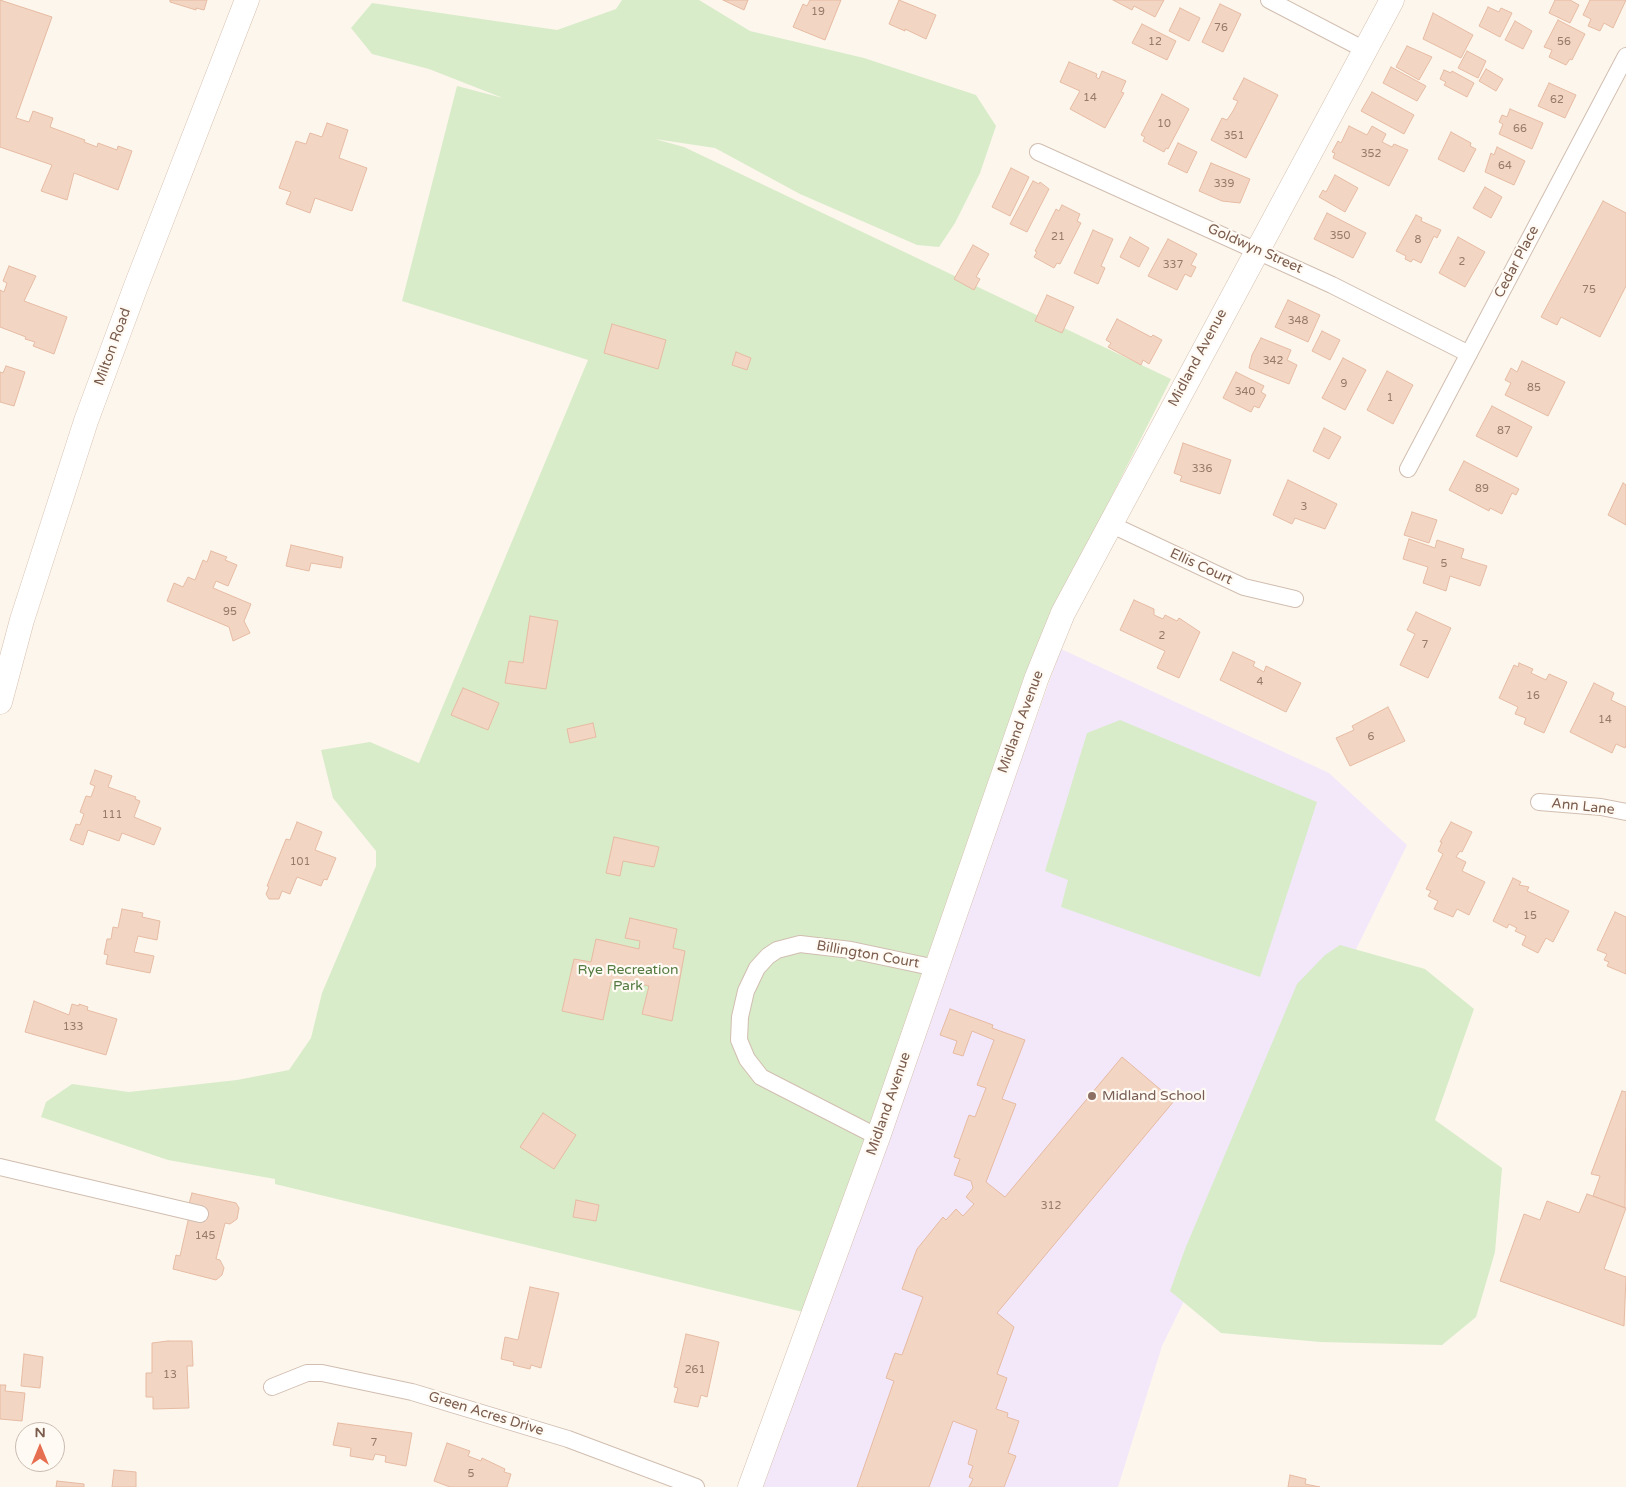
<!DOCTYPE html>
<html>
<head>
<meta charset="utf-8">
<style>
  body { margin:0 }
  #map { position:relative; width:1626px; height:1487px; overflow:hidden; background:#fdf6ec; font-family:"Varela Round",sans-serif }
  canvas { display:block }
  .north { position:absolute; left:15px; top:1422px; width:50px; height:50px; box-sizing:border-box; background:#fffaf3; border:1px solid #cabbb1; border-radius:50%; rotate:0deg; font-size:14px; font-weight:700; line-height:20px; text-align:center; color:#7a5c4d }
  .north::after { content:''; display:block; margin:auto; width:18px; height:22px; background:#e76f51; clip-path:polygon(50% 0,100% 100%,50% 72%,0 100%) }
</style>
</head>
<body>
<div id="map">
<canvas width="1626" height="1487"></canvas>
<div class="north">N</div>
</div>
<script>
const ctx = document.querySelector('canvas').getContext('2d');
ctx.lineJoin = 'round';
function fillPath(path, color) { ctx.fillStyle = color; ctx.fill(path, 'evenodd'); }
const toPath = rows => new Path2D(rows.map(r => 'M' + r).join(''));
function trace(path, color, width, dash) { ctx.strokeStyle = color; ctx.lineWidth = width; ctx.lineCap = dash ? 'butt' : 'round'; ctx.setLineDash(dash || []); ctx.stroke(path); }
function drawText(font, color, halo, rows, align = 'center') {
  ctx.font = font + ' "Varela Round",sans-serif'; ctx.lineWidth = 4.5; ctx.setLineDash([]); ctx.textBaseline = 'middle'; ctx.strokeStyle = halo; ctx.fillStyle = color; for (const [text, x, y, turn = 0] of rows) {
    ctx.save(); ctx.translate(x, y); ctx.rotate((+turn || 0) * Math.PI / 180); ctx.textAlign = isNaN(turn) ? turn : align; if (halo) ctx.strokeText(text, 0, 0); ctx.fillText(text, 0, 0); ctx.restore();
  }
}
fillPath(toPath([
  [1061,649,1329,773,1407,845,1162,1346,1118,1487,760,1487]
]), '#f3e8fa');
fillPath(toPath([
  [622,0,699,0,750,31,864,58,976,95,996,126,980,173,955,223,939,247,917,245,800,194,715,148,655,139,684,147,1171,379,1053,612,803,1312,275,1184,275,1179,168,1160,41,1117,46,1102,72,1084,129,1092,237,1080,289,1070,311,1038,322,993,376,866,376,851,333,798,321,750,370,742,419,763,588,360,402,301,457,86,503,98,429,69,372,54,351,28,372,3,557,30,616,9],
  [1120,720,1317,802,1260,977,1061,907,1068,880,1045,871,1087,733],
  [1340,945,1425,969,1474,1009,1435,1120,1502,1168,1495,1252,1476,1317,1442,1345,1320,1342,1221,1333,1170,1291,1185,1249,1297,984,1325,955]
]), '#d8ecc9');
const building = toPath([
  [0,0,52,17,16,118,29,122,33,111,53,118,50,127,85,140,84,142,97,147,98,143,117,150,118,146,132,151,118,190,74,173,67,200,41,191,52,165,0,147,0,0],
  [170,0,207,0,204,10,196,8,196,10,170,2,170,0],
  [723,0,748,0,744,10,723,0],
  [810,0,841,0,825,40,793,27,803,4,807,6,810,0],
  [899,0,936,15,926,39,905,29,905,31,889,24,899,0],
  [1113,0,1164,0,1155,17,1134,6,1132,10,1113,0],
  [1555,0,1570,0,1579,5,1570,23,1549,13,1555,0],
  [1590,0,1626,0,1613,28,1604,23,1600,31,1588,26,1591,19,1583,15,1590,0],
  [1220,4,1241,14,1223,52,1202,42,1220,4],
  [1488,7,1499,12,1501,8,1512,13,1500,37,1479,26,1488,7],
  [1180,8,1200,18,1189,41,1169,31,1180,8],
  [1433,13,1473,35,1461,58,1423,39,1433,13],
  [1558,20,1585,34,1572,60,1570,59,1566,65,1549,57,1552,50,1544,47,1558,20],
  [1515,21,1532,31,1523,49,1505,40,1515,21],
  [1142,24,1176,41,1167,60,1132,43,1142,24],
  [1407,46,1432,57,1419,80,1396,67,1407,46],
  [1467,51,1486,61,1478,78,1458,68,1467,51],
  [1069,62,1097,74,1096,77,1099,79,1102,71,1126,81,1121,92,1124,93,1105,128,1070,109,1080,91,1060,82,1069,62],
  [1391,67,1426,86,1417,101,1383,83,1391,67],
  [1486,69,1503,79,1496,91,1479,81,1486,69],
  [1444,70,1451,73,1452,71,1474,83,1467,97,1444,85,1446,82,1440,79,1444,70],
  [1244,78,1278,95,1246,158,1211,140,1222,118,1227,120,1233,111,1238,101,1233,99,1244,78],
  [1549,83,1576,95,1565,118,1538,106,1549,83],
  [1372,92,1414,115,1404,134,1361,111,1372,92],
  [1162,94,1189,109,1168,149,1166,148,1164,152,1143,141,1145,137,1141,135,1162,94],
  [1510,109,1543,123,1532,149,1499,134,1503,124,1499,122,1502,115,1507,117,1510,109],
  [327,123,348,130,339,158,367,168,352,211,315,198,310,213,286,204,291,192,279,188,296,141,306,144,310,133,322,137,327,123],
  [1349,126,1367,135,1372,126,1386,134,1382,142,1392,147,1394,144,1408,150,1389,186,1333,158,1335,153,1332,152,1338,141,1341,143,1349,126],
  [1451,132,1471,143,1470,146,1476,149,1464,172,1438,159,1451,132],
  [1178,143,1197,152,1187,173,1168,164,1178,143],
  [1497,147,1525,161,1514,185,1485,172,1491,153,1494,155,1497,147],
  [1211,163,1250,179,1240,203,1222,201,1199,191,1211,163],
  [1011,168,1029,177,1010,216,992,207,1011,168],
  [1335,175,1358,188,1345,212,1319,197,1323,190,1326,192,1335,175],
  [1033,181,1039,184,1040,182,1049,189,1027,232,1010,224,1033,181],
  [1485,187,1502,197,1491,218,1473,208,1485,187],
  [1603,201,1626,213,1626,286,1600,337,1561,317,1557,325,1541,317,1603,201],
  [1062,205,1080,214,1077,221,1081,223,1060,264,1057,263,1054,268,1034,257,1037,252,1035,251,1056,209,1059,211,1062,205],
  [1327,213,1366,233,1353,258,1314,239,1327,213],
  [1416,215,1422,218,1421,221,1441,230,1437,238,1434,236,1421,263,1413,259,1411,262,1405,259,1406,256,1396,251,1416,215],
  [1093,230,1113,239,1101,266,1105,268,1098,284,1074,273,1093,230],
  [1130,237,1149,248,1139,267,1120,257,1130,237],
  [1458,237,1485,252,1465,287,1439,273,1458,237],
  [1168,239,1197,254,1191,265,1196,267,1191,277,1185,274,1177,290,1148,276,1168,239],
  [973,245,989,254,976,277,980,279,974,290,954,279,973,245],
  [9,266,36,276,24,301,67,317,54,354,33,346,35,342,25,339,26,337,0,327,0,290,4,292,7,283,3,281,9,266],
  [1047,295,1074,307,1062,333,1035,321,1047,295],
  [1288,300,1320,315,1308,342,1275,327,1288,300],
  [1117,319,1151,337,1153,335,1162,340,1149,364,1143,360,1141,365,1108,347,1111,343,1106,340,1117,319],
  [612,324,666,340,658,369,604,353,612,324],
  [1322,331,1340,340,1330,360,1312,351,1322,331],
  [1261,338,1291,350,1287,360,1297,365,1289,384,1249,368,1252,355,1261,338],
  [736,352,751,358,747,370,732,365,736,352],
  [1343,358,1366,370,1345,410,1322,398,1343,358],
  [1522,361,1565,382,1548,416,1505,395,1511,383,1505,380,1511,368,1517,372,1522,361],
  [6,366,25,372,14,406,0,402,0,372,3,373,6,366],
  [1387,371,1413,385,1393,424,1367,410,1387,371],
  [1236,372,1264,386,1261,392,1266,395,1259,408,1254,406,1251,412,1223,398,1236,372],
  [1492,406,1532,427,1517,457,1476,436,1492,406],
  [1324,428,1341,437,1329,459,1313,451,1324,428],
  [1183,443,1231,460,1220,494,1180,481,1182,476,1174,473,1183,443],
  [1464,461,1519,489,1516,495,1512,493,1502,514,1490,508,1489,511,1449,490,1464,461],
  [1288,480,1337,504,1325,529,1295,518,1292,524,1273,515,1288,480],
  [1623,483,1626,485,1626,525,1608,515,1623,483],
  [1412,512,1437,520,1429,543,1404,535,1412,512],
  [1409,539,1435,548,1437,540,1464,549,1461,558,1487,566,1480,586,1450,576,1446,591,1423,583,1428,567,1403,559,1409,539],
  [291,545,343,557,341,568,311,563,309,571,286,566,291,545],
  [211,551,227,557,225,560,237,565,228,586,216,581,213,588,251,604,244,621,250,633,233,641,229,627,167,601,174,583,183,587,188,577,195,580,203,560,207,562,211,551],
  [1134,600,1154,609,1154,615,1163,619,1165,615,1177,621,1179,618,1200,632,1179,678,1157,668,1165,651,1120,630,1134,600],
  [1416,612,1451,628,1428,678,1400,665,1415,634,1407,630,1416,612],
  [530,616,558,621,546,689,505,683,509,661,523,663,530,616],
  [1233,652,1255,662,1253,666,1264,672,1266,666,1301,683,1286,712,1220,680,1233,652],
  [1519,663,1533,669,1531,673,1546,680,1549,674,1567,682,1544,733,1524,724,1526,718,1515,714,1518,707,1499,698,1514,665,1518,667,1519,663],
  [1594,683,1614,693,1611,700,1626,707,1626,745,1625,748,1616,744,1612,753,1570,732,1594,683],
  [463,688,499,703,488,730,451,715,463,688],
  [1388,707,1405,741,1350,766,1336,738,1354,730,1352,726,1388,707],
  [593,723,596,737,570,743,567,729,593,723],
  [95,770,112,776,108,787,136,797,135,799,140,801,134,817,161,828,154,845,122,833,119,841,88,830,83,845,70,840,76,824,80,825,84,814,80,812,86,796,91,797,95,786,90,784,95,770],
  [297,822,322,832,315,850,336,858,327,880,324,879,321,886,297,877,290,894,282,891,279,899,269,899,266,894,269,887,267,886,286,839,290,840,297,822],
  [1451,822,1472,832,1462,852,1460,851,1456,857,1466,862,1462,871,1485,882,1469,915,1457,909,1453,917,1434,909,1438,901,1428,896,1431,891,1426,889,1443,854,1438,851,1442,842,1440,842,1451,822],
  [614,837,659,847,654,867,623,861,620,876,606,873,614,837],
  [1513,878,1521,882,1519,885,1529,887,1527,891,1569,911,1553,942,1546,938,1538,953,1522,945,1526,936,1515,931,1517,928,1509,924,1507,928,1493,921,1513,878],
  [122,909,143,913,142,917,160,921,157,940,138,936,134,952,154,956,150,973,106,964,108,955,104,954,107,939,111,939,113,927,118,928,122,909],
  [1615,912,1626,917,1626,974,1607,966,1609,962,1604,960,1607,954,1597,950,1615,912],
  [630,918,677,929,673,948,685,951,672,1021,642,1014,649,986,636,983,635,987,611,982,603,1020,562,1011,574,959,591,962,596,939,639,949,640,941,625,938,630,918],
  [34,1001,69,1015,72,1004,79,1006,79,1004,88,1007,87,1010,117,1019,106,1055,25,1032,34,1001],
  [950,1009,993,1025,992,1028,1025,1040,1002,1099,1016,1104,986,1182,1005,1197,1122,1057,1174,1101,997,1313,1014,1327,997,1374,1007,1378,996,1409,1008,1413,1007,1417,1019,1421,1008,1453,1016,1456,1004,1487,969,1487,973,1479,969,1477,973,1466,968,1464,977,1430,953,1421,929,1487,857,1487,894,1381,886,1378,895,1353,902,1355,923,1297,902,1289,917,1249,943,1217,946,1220,956,1209,963,1216,974,1204,966,1197,973,1188,971,1181,954,1175,960,1159,954,1157,969,1115,975,1117,986,1088,977,1085,994,1040,972,1031,963,1056,953,1053,957,1041,940,1035,950,1009],
  [1622,1091,1626,1092,1625,1208,1593,1196,1600,1176,1591,1174,1622,1091],
  [543,1113,576,1135,554,1169,520,1147,543,1113],
  [192,1193,236,1203,239,1208,237,1219,230,1224,225,1223,216,1259,220,1260,224,1268,222,1275,216,1280,173,1269,176,1255,180,1256,190,1212,187,1211,192,1193],
  [1587,1194,1626,1208,1604,1269,1626,1277,1624,1326,1500,1281,1524,1214,1540,1220,1547,1201,1579,1213,1587,1194],
  [576,1200,599,1205,596,1221,573,1217,576,1200],
  [530,1287,559,1293,541,1368,531,1365,530,1369,513,1365,514,1362,501,1359,505,1337,518,1340,530,1287],
  [686,1334,719,1342,707,1397,701,1395,698,1407,674,1402,678,1388,674,1387,686,1334],
  [168,1341,192,1341,193,1366,187,1366,189,1408,153,1409,153,1397,146,1397,146,1373,152,1373,152,1343,168,1341],
  [24,1354,43,1357,40,1388,21,1386,24,1354],
  [0,1385,6,1385,5,1391,25,1393,22,1421,0,1419,0,1385],
  [338,1423,412,1433,406,1466,385,1462,386,1456,375,1454,373,1460,350,1456,351,1448,333,1445,338,1423],
  [447,1443,470,1451,468,1456,481,1461,482,1458,505,1469,504,1472,511,1474,507,1487,450,1487,434,1481,447,1443],
  [114,1470,136,1472,136,1487,112,1487,114,1470],
  [1290,1475,1306,1479,1305,1484,1320,1487,1288,1487,1290,1475],
  [57,1481,84,1484,84,1487,56,1487,57,1481]
]);
fillPath(building, '#f3d5c3');
trace(building, '#e6bba3', 1);
const street = toPath([
  [1269,0,1365,50],
  [1038,152,1332,285,1469,354],
  [1408,469,1626,56],
  [1110,524,1244,587,1295,599],
  [1539,802,1601,807,1626,812],
  [878,1137,761,1077,747,1059,739,1040,740,1017,746,991,757,968,768,956,777,950,800,944,851,950,936,968],
  [0,1167,200,1214],
  [272,1387,307,1373,322,1373,412,1392,568,1439,696,1487]
]);
const secondary = toPath([
  [0,702,22,620,86,421,136,286,247,0],
  [750,1487,878,1137,1037,677,1063,613,1392,0]
]);
trace(street, '#d1beb0', 18);
trace(secondary, '#d6c0b0', 25);
trace(street, '#fff', 16);
trace(secondary, '#fff', 24);
for (const [x, y, r, color] of [
  [1092,1096,5,"#8d6e63"]
]) { const dot = new Path2D(); dot.arc(x, y, r, 0, 2 * Math.PI); ctx.fillStyle = color; ctx.fill(dot); trace(dot, '#fffaf3', 2); }
drawText('11px', '#987a6a', null, [
  ["19",818,12],
  ["76",1221,28],
  ["12",1155,42],
  ["56",1564,42],
  ["14",1090,98],
  ["62",1557,100],
  ["10",1164,124],
  ["66",1520,129],
  ["351",1234,136],
  ["352",1371,154],
  ["64",1505,166],
  ["339",1224,184],
  ["350",1340,236],
  ["21",1058,237],
  ["8",1418,240],
  ["2",1462,262],
  ["337",1173,265],
  ["75",1589,290],
  ["348",1298,321],
  ["342",1273,361],
  ["9",1344,384],
  ["85",1534,388],
  ["340",1245,392],
  ["1",1390,398],
  ["87",1504,431],
  ["336",1202,469],
  ["89",1482,489],
  ["3",1304,507],
  ["5",1444,564],
  ["95",230,612],
  ["2",1162,636],
  ["7",1425,645],
  ["4",1260,682],
  ["16",1533,696],
  ["14",1605,720],
  ["6",1371,737],
  ["111",112,815],
  ["101",300,862],
  ["15",1530,916],
  ["133",73,1027],
  ["312",1051,1206],
  ["145",205,1236],
  ["261",695,1370],
  ["13",170,1375],
  ["7",374,1443],
  ["5",471,1474]
]);
drawText('14px', '#7a5c4d', '#fffaf3', [
  ["Goldwyn Street",1255,249,24],
  ["Cedar Place",1517,262,-62],
  ["Milton Road",113,347,-70],
  ["Midland Avenue",1198,358,-62],
  ["Ellis Court",1201,567,25],
  ["Midland Avenue",1021,722,-70],
  ["Ann Lane",1583,807,6],
  ["Billington Court",868,955,10],
  ["Midland Avenue",889,1104,-71],
  ["Green Acres Drive",486,1414,17]
]);
drawText('14px', '#537a41', '#fffaf3', [
  ["Rye Recreation",628,970],
  ["Park",628,986]
]);
drawText('14px', '#785e54', '#fffaf3', [
  ["Midland School",1102,1096]
], 'left');
</script>
</body>
</html>
